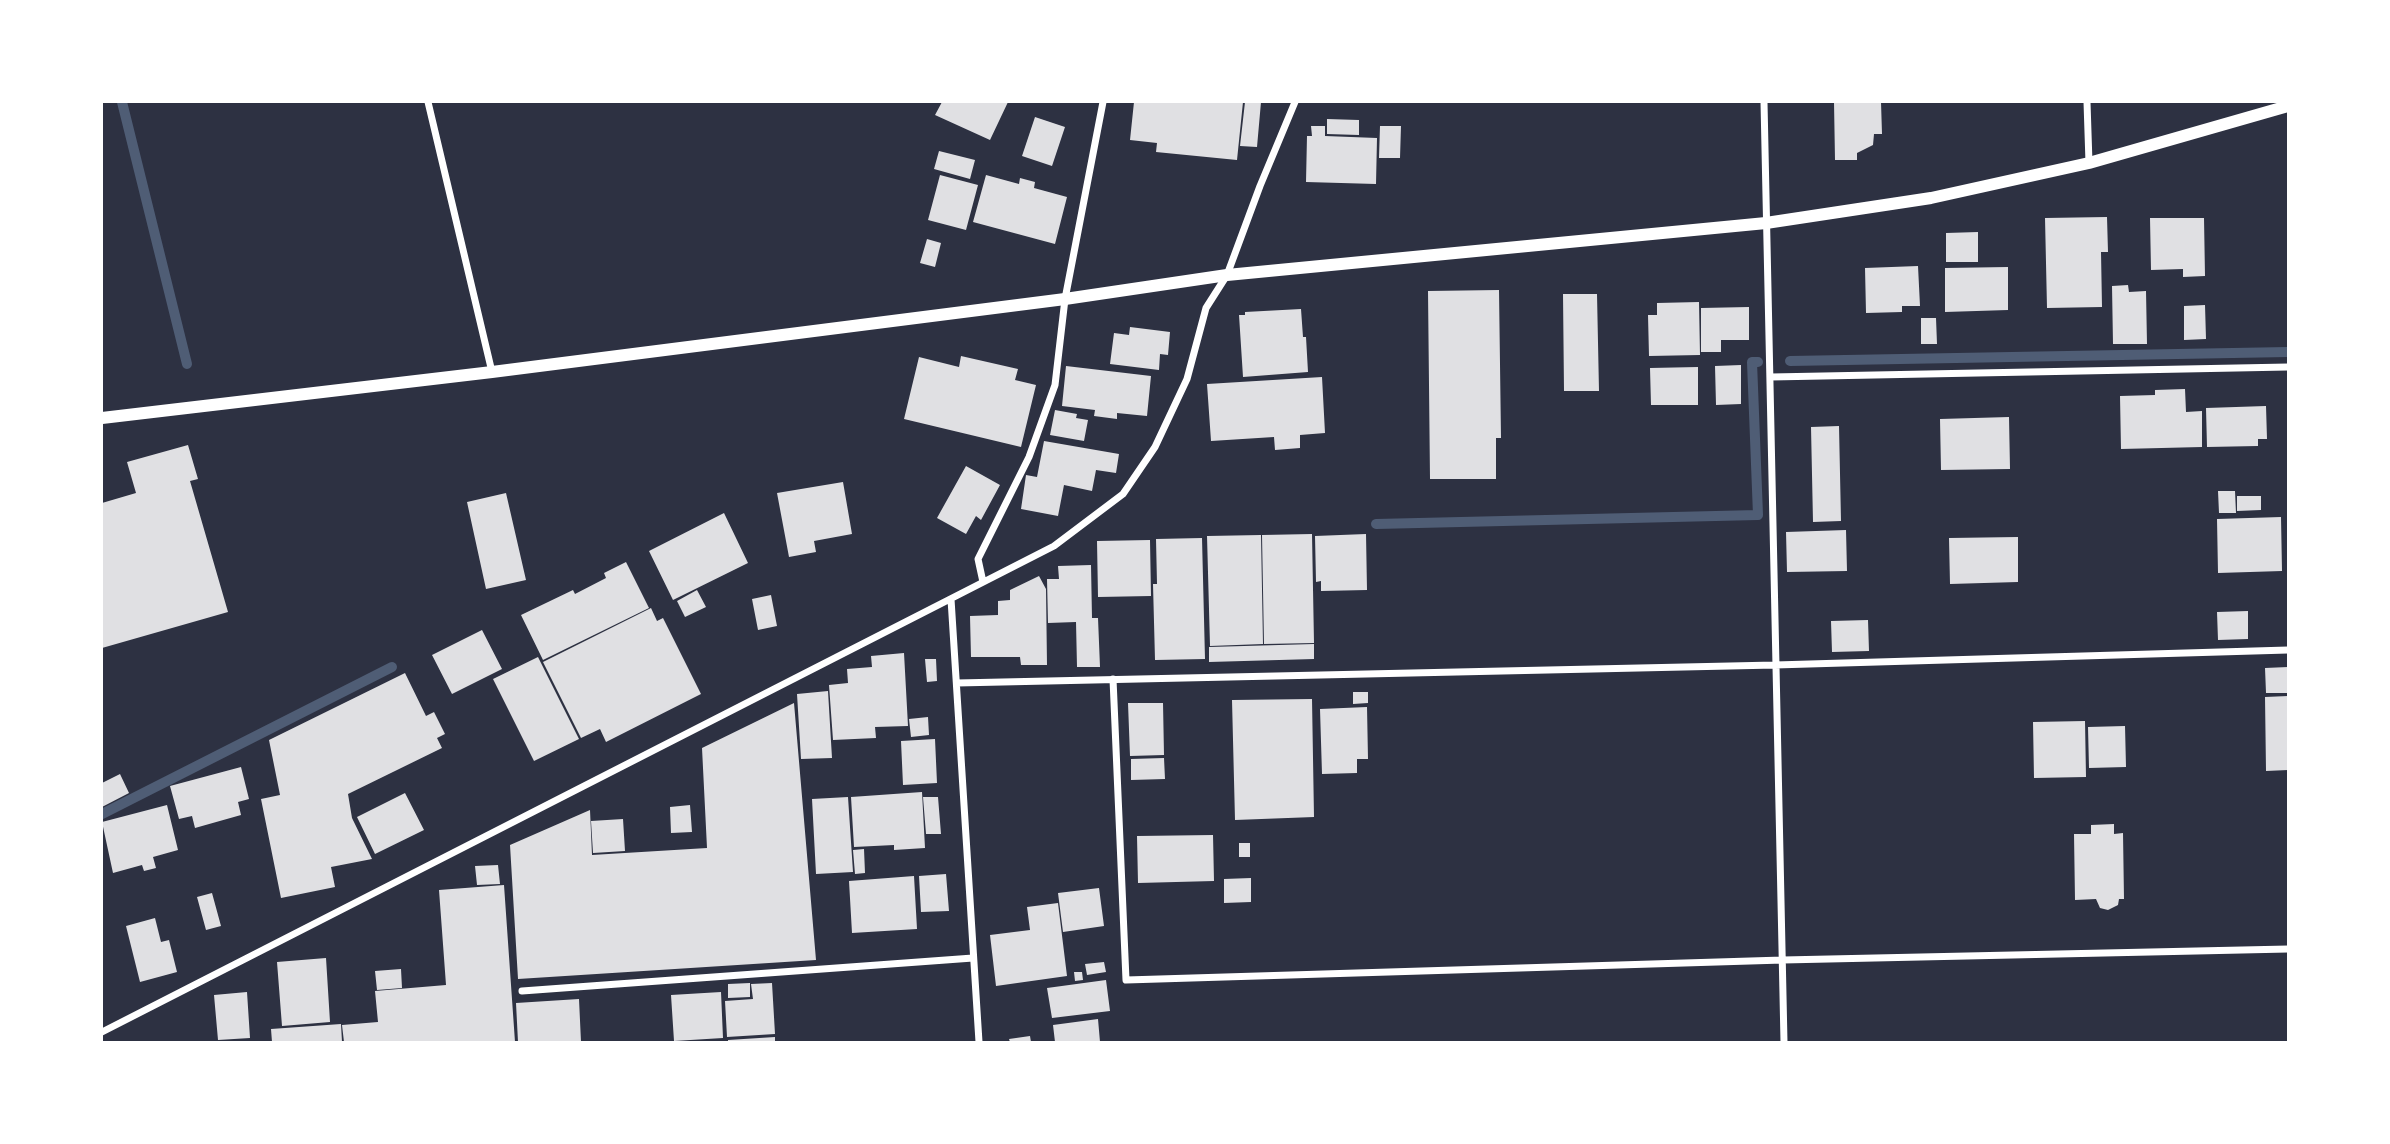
<!DOCTYPE html>
<html>
<head>
<meta charset="utf-8">
<style>
	body { margin:0 }
	#map { position:relative; width:2390px; height:1144px; overflow:hidden; background:#2d3142; font-family:"PT Sans",sans-serif }
	canvas { display:block }
	.frame { position:absolute; inset:0; border:103px solid #fff; pointer-events:none }
</style>
</head>
<body>
<div id="map">
<canvas width="2390" height="1144"></canvas>
<div class="frame"></div>
</div>
<script>
const c = document.querySelector('canvas').getContext('2d');
c.lineJoin = 'round';
function poly(rows) {
  const path = new Path2D();
  for (const r of rows) {
    path.moveTo(r[0], r[1]);
    for (let i = 2; i < r.length; i += 2) path.lineTo(r[i], r[i + 1]);
  }
  return path;
}
function stroke(path, color, width, dash) {
  c.strokeStyle = color;
  c.lineWidth = width;
  c.lineCap = dash ? 'butt' : 'round';
  c.setLineDash(dash || []);
  c.stroke(path);
}
function fill(path, color) {
  c.fillStyle = color;
  c.fill(path, 'evenodd');
}
const stream = poly([
	[122,102,187,364],
	[1790,361,2288,352],
	[1376,524,1758,515,1752,362,1758,362],
	[102,814,392,667]
]);
const building = poly([
	[942,102,1008,102,990,140,935,115],
	[1134,102,1243,102,1237,160,1156,152,1157,143,1130,140],
	[1245,102,1261,102,1257,147,1240,146],
	[1834,102,1881,102,1882,134,1874,134,1873,145,1857,153,1857,160,1835,160],
	[1035,117,1065,127,1052,166,1022,156],
	[1327,119,1359,120,1359,135,1327,134],
	[1311,126,1325,126,1325,136,1377,138,1376,184,1306,182,1307,136,1312,136],
	[1380,126,1401,126,1400,158,1379,158],
	[939,151,975,160,970,179,934,169],
	[940,175,978,185,966,230,928,220],
	[986,175,1019,184,1020,178,1035,182,1034,188,1067,197,1055,244,973,222],
	[2107,217,2108,252,2101,252,2102,307,2047,308,2045,218],
	[2150,218,2204,218,2205,276,2183,277,2183,269,2151,270],
	[1978,232,1978,262,1946,262,1946,233],
	[927,239,941,243,935,267,920,263],
	[1918,266,1920,306,1902,306,1902,312,1866,313,1865,268],
	[2008,267,2008,310,1945,312,1945,268],
	[2128,285,2129,292,2146,291,2147,344,2113,344,2112,286],
	[1499,290,1501,438,1496,438,1496,479,1430,479,1428,291],
	[1563,294,1597,294,1599,391,1564,391],
	[1699,302,1700,355,1649,356,1648,315,1657,315,1657,303],
	[2205,305,2206,339,2184,340,2184,306],
	[1749,307,1749,340,1721,340,1721,352,1701,352,1701,308],
	[1301,309,1303,337,1306,337,1308,372,1243,377,1239,315,1245,315,1245,312],
	[1921,318,1936,318,1937,344,1921,344],
	[1130,327,1170,332,1168,355,1160,354,1159,370,1110,364,1114,333,1129,335],
	[961,356,1018,369,1015,380,1036,385,1021,447,904,419,919,357,959,367],
	[1741,365,1741,404,1716,405,1715,366],
	[1066,366,1151,376,1147,416,1117,413,1117,419,1094,416,1095,410,1062,406],
	[1698,367,1698,405,1651,405,1650,368],
	[1322,377,1325,433,1300,435,1300,448,1275,450,1274,437,1211,441,1207,384],
	[2185,389,2186,412,2202,411,2202,447,2121,449,2120,396,2155,395,2155,390],
	[2266,406,2267,439,2258,439,2258,446,2207,447,2206,408],
	[1055,410,1077,414,1076,418,1088,420,1084,441,1050,435],
	[2009,417,2010,469,1941,470,1940,419],
	[1839,426,1841,521,1813,522,1811,427],
	[1044,441,1119,454,1116,473,1096,470,1092,491,1064,485,1058,516,1021,509,1026,475,1037,477],
	[188,445,198,479,190,481,228,612,102,648,102,503,136,493,127,462],
	[966,466,1000,485,981,520,976,516,966,534,937,518],
	[843,482,852,534,814,541,816,552,789,557,777,493],
	[2218,491,2235,491,2236,513,2219,513],
	[506,493,526,580,486,589,467,502],
	[2237,496,2261,496,2261,510,2237,511],
	[724,513,748,563,673,600,649,551],
	[2281,517,2282,571,2218,573,2217,519],
	[1846,530,1847,571,1787,572,1786,532],
	[1312,534,1314,643,1264,644,1262,535],
	[1366,534,1367,590,1321,591,1321,581,1316,582,1315,536],
	[1261,535,1263,644,1210,646,1207,536],
	[2018,537,2018,582,1950,584,1949,538],
	[1202,538,1205,659,1155,660,1153,584,1157,584,1156,539],
	[1150,540,1151,596,1098,597,1097,541],
	[626,562,649,608,543,660,521,615,573,590,575,594,606,578,604,573],
	[1091,565,1092,618,1098,618,1100,667,1077,667,1076,622,1048,623,1047,579,1059,579,1058,566],
	[1039,576,1046,589,1047,665,1021,665,1020,657,971,657,970,616,998,615,998,601,1010,600,1010,590],
	[697,590,706,607,685,617,677,601],
	[771,595,777,626,758,630,752,599],
	[651,608,657,621,663,618,701,694,606,742,600,729,581,738,543,662],
	[2248,611,2248,639,2218,640,2217,612],
	[1868,620,1869,651,1832,652,1831,621],
	[482,630,502,669,452,694,432,655],
	[1314,644,1314,659,1209,662,1209,647],
	[904,653,908,726,875,727,876,738,833,740,829,685,848,683,847,669,872,667,871,656],
	[538,657,579,739,534,761,493,679],
	[925,659,936,659,937,681,927,682],
	[2288,667,2288,693,2266,693,2265,668],
	[405,673,426,716,434,712,445,734,437,738,442,748,348,794,352,818,372,859,331,867,335,887,281,898,261,799,280,795,269,740],
	[828,691,832,758,801,759,797,694],
	[1353,692,1368,692,1368,703,1353,704],
	[2288,696,2288,770,2266,771,2265,697],
	[1312,699,1314,817,1235,820,1232,700],
	[794,703,816,960,518,979,510,845,590,810,592,855,707,848,702,748],
	[1128,703,1163,703,1164,755,1130,756],
	[1367,707,1368,759,1357,759,1357,773,1322,774,1320,709],
	[928,717,929,735,911,737,909,719],
	[2085,721,2086,777,2034,778,2033,722],
	[2125,726,2126,767,2089,768,2088,727],
	[935,739,937,783,903,785,901,741],
	[1164,758,1165,779,1131,780,1131,759],
	[241,767,249,799,238,802,241,815,195,828,192,816,179,819,170,786],
	[120,774,129,793,102,807,102,783],
	[922,792,925,848,894,850,894,845,854,847,851,797],
	[405,793,424,830,375,854,357,817],
	[848,797,853,872,816,874,812,799],
	[923,797,938,797,941,834,926,834],
	[167,805,178,850,153,857,156,868,144,871,142,865,113,873,102,822],
	[690,805,692,832,671,833,670,807],
	[623,819,625,851,593,853,591,821],
	[2114,824,2114,834,2123,833,2124,899,2119,899,2118,905,2108,910,2100,908,2096,899,2075,900,2074,834,2091,834,2091,825],
	[1213,835,1214,881,1138,883,1137,836],
	[1239,843,1250,843,1250,857,1239,857],
	[864,849,865,873,855,874,853,850],
	[498,865,500,884,477,885,475,866],
	[946,874,949,911,921,912,919,876],
	[914,876,917,929,852,933,849,881],
	[1251,878,1251,902,1224,903,1224,879],
	[504,885,515,1042,344,1042,342,1025,378,1022,375,991,446,985,439,890],
	[1099,888,1104,926,1063,932,1058,893],
	[212,893,221,926,206,930,197,897],
	[1058,903,1067,976,996,986,990,935,1030,930,1027,907],
	[155,918,161,942,169,940,177,972,140,982,126,926],
	[326,958,330,1022,282,1026,277,962],
	[1104,962,1106,972,1087,975,1085,964],
	[401,969,402,988,377,990,375,971],
	[1074,972,1082,972,1083,980,1075,981],
	[1106,980,1110,1011,1052,1018,1047,988],
	[750,983,750,997,728,998,728,984],
	[772,983,775,1034,727,1037,725,1001,753,999,751,984],
	[247,992,250,1038,218,1040,214,995],
	[721,992,723,1038,674,1041,671,995],
	[579,999,581,1042,518,1042,516,1003],
	[1098,1019,1100,1042,1055,1042,1053,1025],
	[341,1024,342,1042,272,1042,271,1029],
	[1030,1036,1031,1042,1010,1042,1009,1039],
	[775,1037,775,1042,728,1042,728,1040]
]);
const minor = poly([
	[428,102,492,372],
	[1764,102,1784,1042],
	[2087,102,2089,163],
	[1771,377,2288,367],
	[983,582,978,559,1029,457,1055,385,1065,299,1103,102],
	[951,599,979,1042],
	[1113,679,1126,980,1783,960,2288,949],
	[957,683,1775,665,2288,650],
	[522,991,973,958],
	[102,1032,1054,546,1123,494,1155,447,1187,379,1206,308,1227,275,1260,186,1295,102]
]);
const tertiary = poly([
	[102,418,492,372,1065,299,1227,275,1766,223,1931,198,2089,163,2288,106]
]);
stroke(stream, '#4f5d75', 10);
fill(building, '#e0e0e3');
stroke(minor, '#fff', 7);
stroke(tertiary, '#fff', 12);
</script>
</body>
</html>
